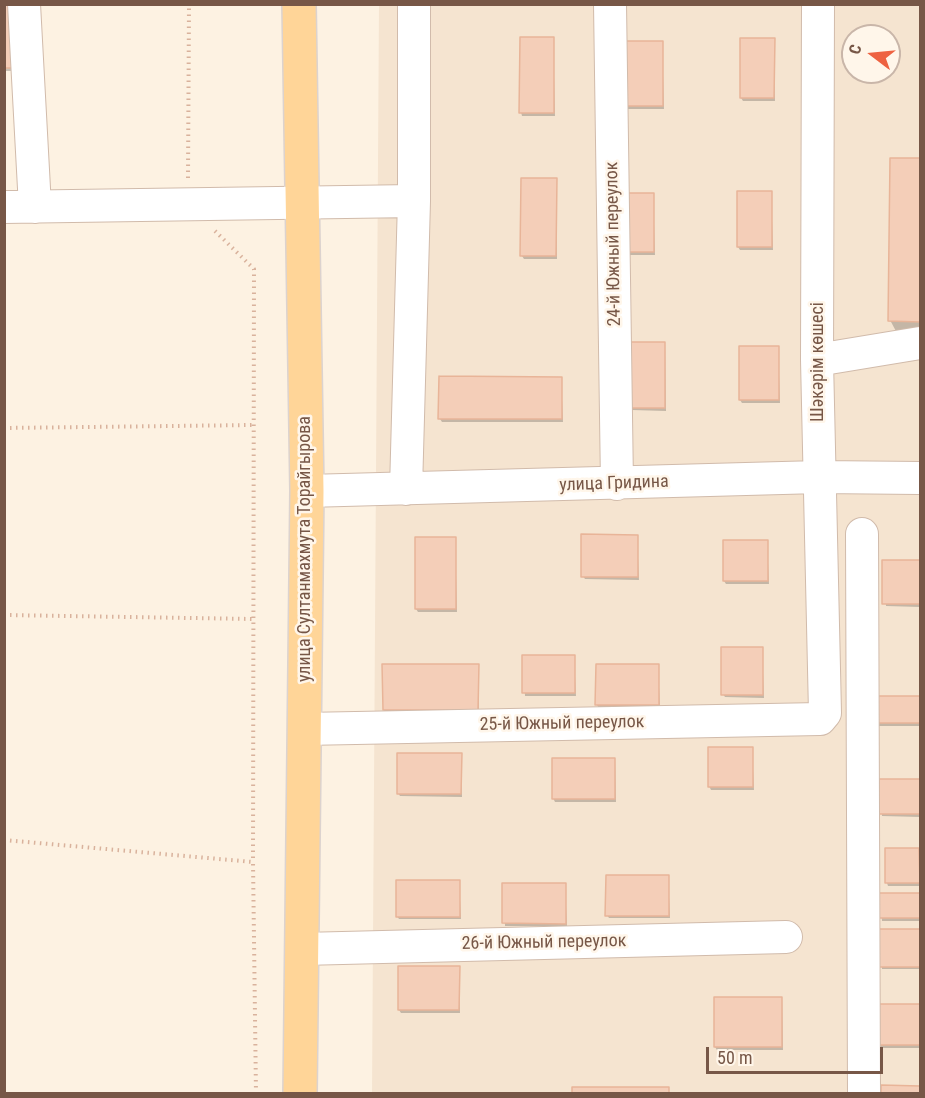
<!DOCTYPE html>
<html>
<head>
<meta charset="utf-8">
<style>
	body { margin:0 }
	#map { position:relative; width:925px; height:1098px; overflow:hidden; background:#fdf2e2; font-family:"Roboto Condensed",sans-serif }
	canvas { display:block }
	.frame { position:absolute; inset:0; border:6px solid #775747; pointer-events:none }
	.north { position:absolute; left:841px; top:24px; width:60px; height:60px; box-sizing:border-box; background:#fff6ea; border:2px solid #c9b6a9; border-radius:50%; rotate:286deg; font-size:16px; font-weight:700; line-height:24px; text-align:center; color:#775747 }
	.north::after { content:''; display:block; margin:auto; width:21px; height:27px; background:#ee6241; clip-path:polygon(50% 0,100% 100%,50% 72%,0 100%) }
	.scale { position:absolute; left:706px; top:1047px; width:177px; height:27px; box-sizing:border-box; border:3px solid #775747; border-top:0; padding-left:8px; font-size:18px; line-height:21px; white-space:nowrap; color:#775747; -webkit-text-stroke:4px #fff6ea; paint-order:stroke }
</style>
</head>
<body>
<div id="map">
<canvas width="925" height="1098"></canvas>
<div class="frame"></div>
<div class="north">С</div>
<div class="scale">50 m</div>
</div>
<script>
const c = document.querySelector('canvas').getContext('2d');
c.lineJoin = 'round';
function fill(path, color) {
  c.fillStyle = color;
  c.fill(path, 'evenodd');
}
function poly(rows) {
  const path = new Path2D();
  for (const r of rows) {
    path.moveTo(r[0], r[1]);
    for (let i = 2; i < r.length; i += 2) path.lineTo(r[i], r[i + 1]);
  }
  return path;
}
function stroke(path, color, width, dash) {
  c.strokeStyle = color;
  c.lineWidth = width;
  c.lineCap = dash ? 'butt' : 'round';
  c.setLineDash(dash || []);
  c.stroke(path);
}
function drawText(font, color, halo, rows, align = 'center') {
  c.font = font + ' "Roboto Condensed",sans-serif';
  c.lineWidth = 5;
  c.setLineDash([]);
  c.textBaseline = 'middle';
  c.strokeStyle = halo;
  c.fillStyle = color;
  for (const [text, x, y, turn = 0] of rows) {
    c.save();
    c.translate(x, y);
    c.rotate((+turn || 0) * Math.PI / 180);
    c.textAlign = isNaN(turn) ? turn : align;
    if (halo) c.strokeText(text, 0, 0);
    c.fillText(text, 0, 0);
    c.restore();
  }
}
const residential = poly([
	[379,5,920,5,920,1093,372,1093],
	[853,36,889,36,889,72,853,72]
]);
const shadow = poly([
	[4,4,22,71,4,71],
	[553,38,555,116,522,116,521,112],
	[774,40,775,101,743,101,741,98],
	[662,43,664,109,626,109,624,106],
	[892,159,920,159,920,336,898,335,890,320],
	[556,180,557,259,524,259,522,256],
	[771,192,773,250,740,250,738,247],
	[653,194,655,255,625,255],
	[665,344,666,411,632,410,630,407],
	[778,348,780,403,742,403,740,400],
	[561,378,563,422,442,422,440,419],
	[637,536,639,580,585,579,583,576],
	[455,538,457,612,418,612,416,609],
	[767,542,769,584,726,584,724,581],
	[884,561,920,561,920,607,886,606],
	[762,649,764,698,725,697,723,694],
	[523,656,574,657,576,696,525,696],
	[478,665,479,713,386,713,384,710],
	[658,666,660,708,599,708,597,705],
	[919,697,920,726,877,726,875,723],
	[752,749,754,790,711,790,709,786],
	[461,755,462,797,400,796,398,793],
	[615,760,616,802,555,802,553,798],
	[880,781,920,781,920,817,882,816],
	[919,849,920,886,888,886,887,883],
	[668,876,670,918,609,918,607,915],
	[459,881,461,919,399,919,397,916],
	[504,884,565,885,567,926,505,926],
	[880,894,920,894,920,921,882,921],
	[880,931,920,931,920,969,882,969],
	[459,967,460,1013,401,1013,399,1010],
	[782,999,783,1050,717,1050,715,1047],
	[878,1005,920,1006,920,1048,879,1048]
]);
const building = poly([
	[4,4,21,4,21,68,4,68,4,4],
	[520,37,554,37,554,113,519,113,520,37],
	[740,38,775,38,774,98,740,98,740,38],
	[623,41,663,41,663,106,622,106,623,41],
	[890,158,920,158,920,322,888,321,890,158],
	[521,178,557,178,556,256,520,256,521,178],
	[737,191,772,191,772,247,737,247,737,191],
	[622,193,654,193,654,252,621,252,622,193],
	[629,342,665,342,665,408,629,408,629,342],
	[739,346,779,346,779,400,739,400,739,346],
	[439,376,562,377,562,419,438,419,439,376],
	[581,534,638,535,638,577,581,577,581,534],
	[415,537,456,537,456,609,415,609,415,537],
	[723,540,768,540,768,581,723,581,723,540],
	[882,560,920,560,920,604,882,604,882,560],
	[721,647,763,647,763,695,721,695,721,647],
	[522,655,575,655,575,693,522,693,522,655],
	[382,664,479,664,478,710,383,710,382,664],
	[596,664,659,664,659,705,595,705,596,664],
	[874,696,920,696,920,723,873,723,874,696],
	[708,747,753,747,753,787,708,787,708,747],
	[397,753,462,753,461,794,397,794,397,753],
	[552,758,615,758,615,799,552,799,552,758],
	[879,779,920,779,920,814,879,814,879,779],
	[885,848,919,848,920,883,885,883,885,848],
	[606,875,669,875,669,916,605,916,606,875],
	[396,880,460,880,460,917,396,917,396,880],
	[502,883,566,883,566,924,502,923,502,883],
	[879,893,920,893,920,918,878,918,879,893],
	[878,929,920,929,920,967,878,967,878,929],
	[398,966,460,966,459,1010,398,1010,398,966],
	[714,997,782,997,782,1047,714,1047,714,997],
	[876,1004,920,1004,920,1045,876,1045,876,1004],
	[881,1085,920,1086,920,1094,881,1094,881,1085],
	[572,1087,669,1087,669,1094,572,1094,572,1087]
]);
const path = poly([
	[188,178,189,4],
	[215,231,254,269,253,862],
	[4,428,254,425],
	[4,615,253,619],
	[4,840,253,862,256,1094]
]);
const minor = poly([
	[24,4,35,207],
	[610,4,617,484],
	[4,207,414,201],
	[817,360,920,343],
	[406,489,414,201,414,4],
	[307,491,819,477,920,478],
	[862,534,864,1094],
	[304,729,820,719,825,713,817,360,818,4],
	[302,949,786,937]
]);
const major = poly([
	[299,4,307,491,300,1094]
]);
const streetNames = [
	["24-й Южный переулок",614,244,-91],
	["Шәкәрім көшесі",818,362,-90],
	["улица Гридина",614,484,-2],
	["улица Султанмахмута Торайгырова",305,549,-90],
	["25-й Южный переулок",562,724,-1],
	["26-й Южный переулок",544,943,-1]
];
fill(residential, '#f5e4d0');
fill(shadow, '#0003');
fill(building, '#f4ceb8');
stroke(building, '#e8b498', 1.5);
stroke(minor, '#d1bbab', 34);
stroke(major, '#dcd3cf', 36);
stroke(path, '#d9b29c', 4, [1.5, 4.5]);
stroke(minor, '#fff', 32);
stroke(major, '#ffd598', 33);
drawText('18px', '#775747', '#fff6ea', streetNames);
</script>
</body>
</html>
